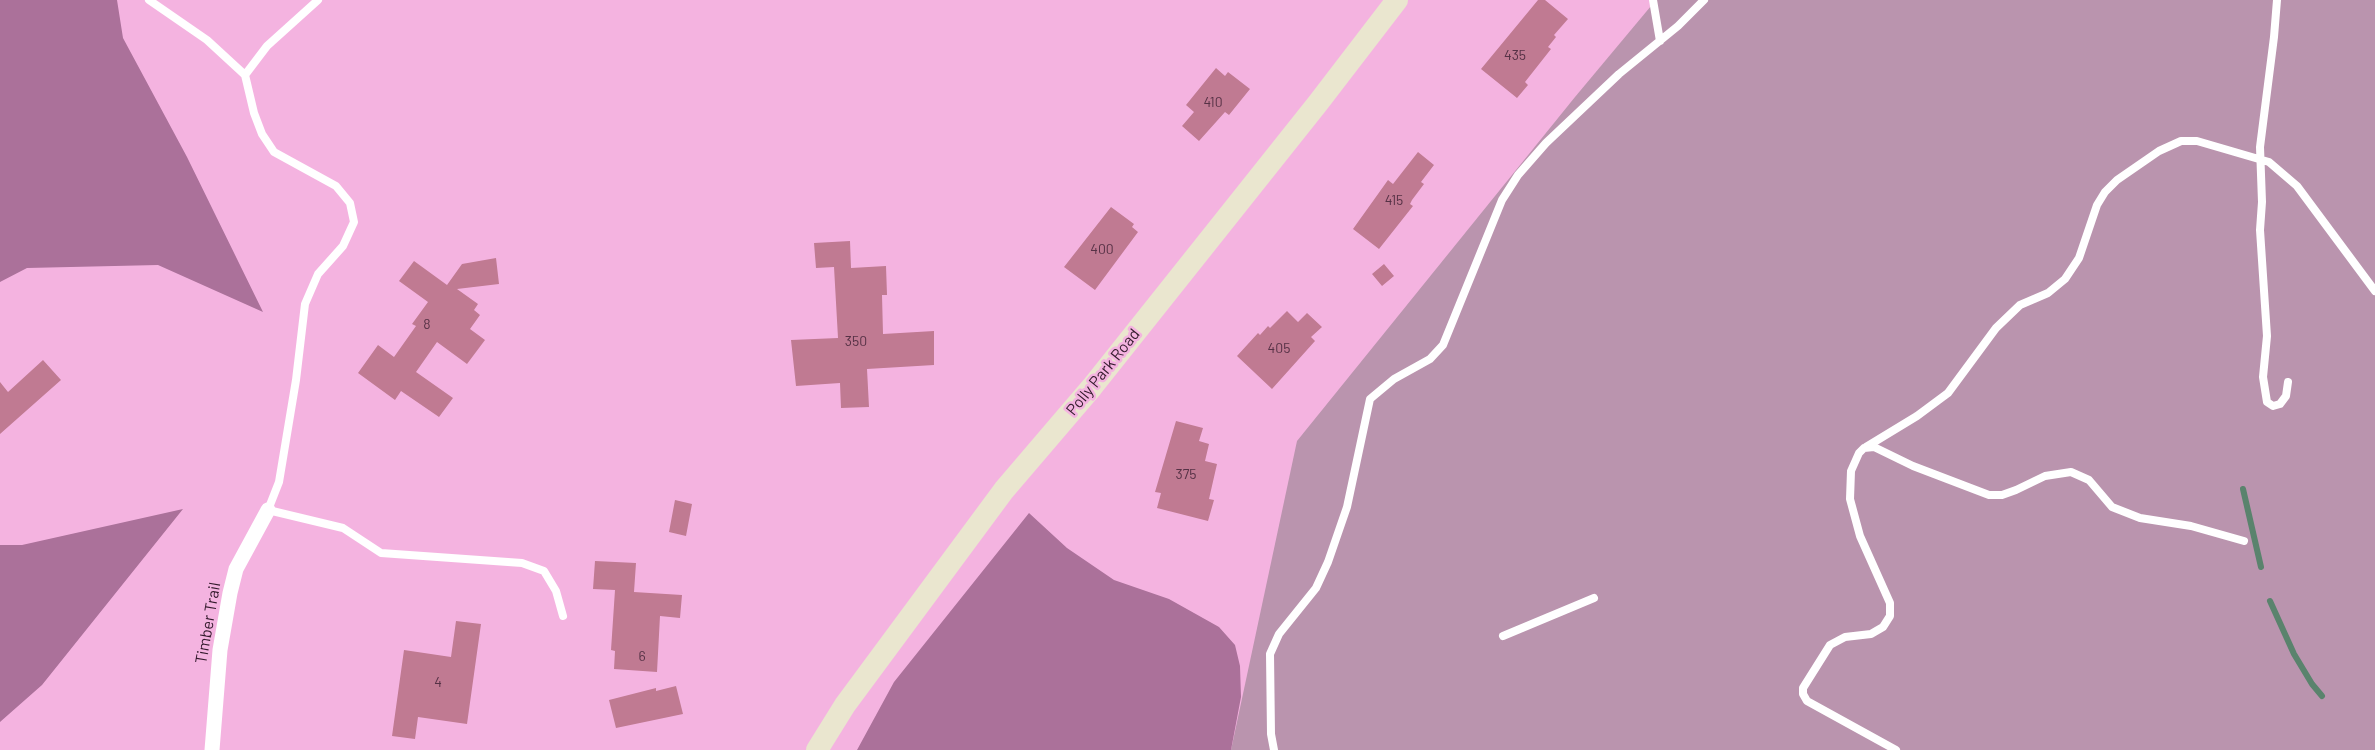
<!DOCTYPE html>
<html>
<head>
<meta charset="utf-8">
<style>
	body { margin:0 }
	canvas { display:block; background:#f4b3e0 }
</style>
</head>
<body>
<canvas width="2375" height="750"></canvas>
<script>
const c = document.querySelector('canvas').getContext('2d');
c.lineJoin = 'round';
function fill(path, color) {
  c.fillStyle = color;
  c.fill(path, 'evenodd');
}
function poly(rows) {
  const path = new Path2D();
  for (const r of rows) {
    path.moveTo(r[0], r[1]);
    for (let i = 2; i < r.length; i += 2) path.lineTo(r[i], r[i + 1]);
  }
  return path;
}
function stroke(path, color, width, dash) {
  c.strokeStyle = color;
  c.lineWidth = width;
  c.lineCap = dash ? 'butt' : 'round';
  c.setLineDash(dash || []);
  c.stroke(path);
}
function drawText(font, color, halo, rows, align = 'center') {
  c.font = font + ' Barlow,sans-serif';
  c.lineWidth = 5;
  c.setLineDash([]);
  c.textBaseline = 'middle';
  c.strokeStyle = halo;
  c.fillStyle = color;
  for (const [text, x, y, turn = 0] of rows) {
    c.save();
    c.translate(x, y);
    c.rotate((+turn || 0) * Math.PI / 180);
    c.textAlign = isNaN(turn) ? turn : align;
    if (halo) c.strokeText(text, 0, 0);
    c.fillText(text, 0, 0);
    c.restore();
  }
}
const green = poly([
	[1656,0,2375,0,2375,750,1231,750,1297,441,1575,97]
]);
const forest = poly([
	[0,0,117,0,123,38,187,157,263,312,158,265,27,268,0,282],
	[183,509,42,685,0,722,0,545,22,545],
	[1029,513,1067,548,1114,580,1169,599,1219,627,1235,645,1240,666,1241,697,1231,750,857,750,894,682]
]);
const stream = poly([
	[2243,489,2261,567],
	[2270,601,2294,654,2312,684,2322,696]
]);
const building = poly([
	[1538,0,1545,0,1568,19,1554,35,1556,37,1548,47,1551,49,1525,82,1528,85,1517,98,1481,69],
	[1216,68,1225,76,1228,72,1250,89,1229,115,1225,112,1199,141,1182,126,1194,112,1186,105],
	[1418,152,1434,165,1421,182,1424,184,1412,200,1410,204,1413,206,1379,249,1353,229,1388,180,1393,184],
	[1111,207,1134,224,1132,227,1138,232,1095,290,1064,267],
	[850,241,851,268,886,266,887,295,882,295,883,334,934,331,934,365,867,369,869,407,841,408,840,383,796,386,791,340,838,338,834,267,816,268,814,243],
	[496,258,499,284,457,289,478,304,474,310,480,315,470,329,485,340,467,364,437,342,416,372,453,398,439,417,401,391,395,400,358,373,378,345,394,357,416,326,412,324,428,302,399,281,414,261,447,285,462,264],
	[1384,264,1394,276,1382,286,1372,274],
	[1287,311,1298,322,1307,313,1322,327,1311,337,1315,341,1272,389,1237,356,1258,333,1260,335,1268,326,1270,328],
	[43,360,61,380,0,434,0,382,8,392],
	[1176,421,1203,428,1199,441,1209,444,1205,461,1217,464,1209,499,1214,500,1208,521,1157,508,1161,493,1155,492],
	[675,500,692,504,686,536,669,532],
	[595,561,636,563,634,592,682,595,680,618,660,616,657,672,614,669,615,651,611,650,615,590,593,589],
	[456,621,481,624,467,724,418,717,415,739,392,736,404,650,451,657],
	[676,686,683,714,616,728,609,700,656,688,656,691]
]);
const lane = poly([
	[149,0,207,40,245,75,267,46,318,0],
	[1653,0,1660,41],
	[2277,0,2274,37,2260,147,2262,202,2260,230,2267,336,2263,377,2267,402,2273,406,2280,404,2286,396,2288,382],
	[245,75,254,113,262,134,274,152,336,186,350,203,354,222,343,246,318,274,305,304,296,380,279,482,268,510,343,528,381,553,522,563,544,571,556,591,563,616],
	[1866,447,1917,416,1948,393,1996,328,2020,305,2048,293,2065,279,2079,258,2097,205,2105,192,2117,180,2159,151,2181,141,2197,141,2269,162,2297,186,2375,291],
	[1503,636,1594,598],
	[1274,750,1271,734,1270,654,1279,634,1316,588,1328,562,1347,507,1370,399,1394,379,1430,359,1443,345,1502,200,1518,175,1546,143,1619,74,1678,26,1704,0],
	[1896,750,1807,701,1803,694,1803,688,1830,645,1845,637,1871,634,1883,627,1890,616,1890,603,1860,536,1850,499,1851,471,1859,453,1864,448,1874,447,1913,466,1989,495,2002,495,2016,490,2045,476,2071,472,2089,480,2112,507,2140,518,2191,526,2244,541]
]);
const street = poly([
	[212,750,220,650,230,593,236,569,268,510]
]);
const secondary = poly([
	[817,750,845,705,1004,490,1092,387,1318,103,1397,0]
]);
const numberNames = [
	["435",1515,55],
	["410",1213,102],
	["415",1394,200],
	["400",1102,249],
	["8",427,324],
	["350",856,341],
	["405",1279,348],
	["375",1186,474],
	["6",642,656],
	["4",438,682]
];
const streetNames = [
	["Polly Park Road",1103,372,-51],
	["Timber Trail",208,623,-80]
];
fill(green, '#ba94ae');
fill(forest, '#ab719a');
stroke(stream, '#5a836d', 6);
fill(building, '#c07a92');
stroke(lane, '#fff', 8);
stroke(street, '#fff', 15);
stroke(secondary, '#eae6cf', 22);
drawText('14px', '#563246', null, numberNames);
drawText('16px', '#331a2c', '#f4b3e0', streetNames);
</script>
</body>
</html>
